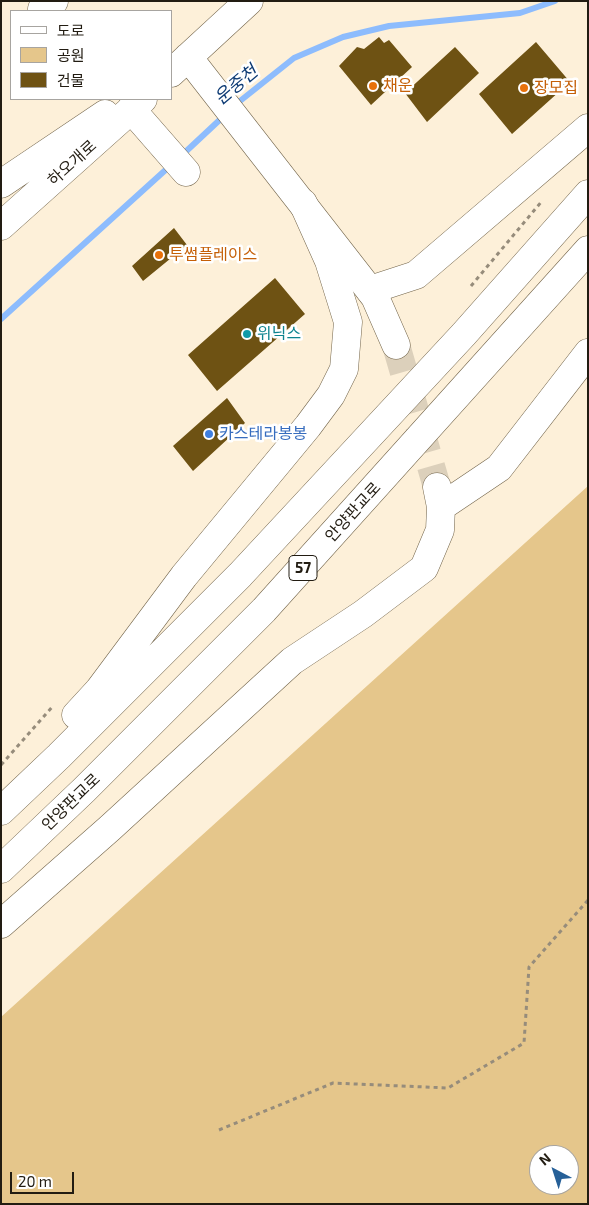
<!DOCTYPE html>
<html>
<head>
<meta charset="utf-8">
<style>
	body { margin:0 }
	#map { position:relative; width:589px; height:1205px; overflow:hidden; background:#fdf0d9; font-family:"Exo 2","Noto Sans KR",sans-serif }
	canvas { display:block }
	.frame { position:absolute; inset:0; border:2px solid #221c12; pointer-events:none }
	.legend { position:absolute; left:10px; top:10px; width:162px; height:90px; box-sizing:border-box; background:#fff; border:1px solid #a7a4a0; margin:0; padding:6px 9px; list-style:none; font-size:15px; color:#221c12 }
	.legend li { display:flex; align-items:center; gap:10px; height:25px }
	.legend b { width:25px; border:1px solid #a7a4a0 }
	.north { position:absolute; left:529px; top:1145px; width:50px; height:50px; box-sizing:border-box; background:#fff; border:1px solid #a7a4a0; border-radius:50%; rotate:320deg; font-size:14px; font-weight:700; line-height:20px; text-align:center; color:#221c12 }
	.north::after { content:''; display:block; margin:auto; width:18px; height:22px; background:#266098; clip-path:polygon(50% 0,100% 100%,50% 72%,0 100%) }
	.scale { position:absolute; left:10px; top:1172px; width:64px; height:22px; box-sizing:border-box; border:2px solid #221c12; border-top:0; padding-left:6px; font-size:15px; line-height:18px; white-space:nowrap; color:#221c12; -webkit-text-stroke:4px #fff; paint-order:stroke }
</style>
</head>
<body>
<div id="map">
<canvas width="589" height="1205"></canvas>
<div class="frame"></div>
<ul class="legend">
<li><b style="height:6px;background:#fff"></b>도로</li>
<li><b style="height:14px;background:#e5c68b"></b>공원</li>
<li><b style="height:14px;background:#6e5213"></b>건물</li>
</ul>
<div class="north">N</div>
<div class="scale">20 m</div>
</div>
<script>
const c = document.querySelector('canvas').getContext('2d');
c.lineJoin = 'round';
function fill(path, color) {
  c.fillStyle = color;
  c.fill(path, 'evenodd');
}
function poly(rows) {
  const path = new Path2D();
  for (const r of rows) {
    path.moveTo(r[0], r[1]);
    for (let i = 2; i < r.length; i += 2) path.lineTo(r[i], r[i + 1]);
  }
  return path;
}
function stroke(path, color, width, dash) {
  c.strokeStyle = color;
  c.lineWidth = width;
  c.lineCap = dash ? 'butt' : 'round';
  c.setLineDash(dash || []);
  c.stroke(path);
}
function drawText(font, color, halo, rows, align = 'center') {
  c.font = font + ' "Exo 2","Noto Sans KR",sans-serif';
  c.lineWidth = 5;
  c.setLineDash([]);
  c.textBaseline = 'middle';
  c.strokeStyle = halo;
  c.fillStyle = color;
  for (const [text, x, y, turn = 0] of rows) {
    c.save();
    c.translate(x, y);
    c.rotate((+turn || 0) * Math.PI / 180);
    c.textAlign = isNaN(turn) ? turn : align;
    if (halo) c.strokeText(text, 0, 0);
    c.fillText(text, 0, 0);
    c.restore();
  }
}
const green = poly([
	[588,486,588,1204,1,1204,1,1017],
	[539,1155,569,1155,569,1185,539,1185]
]);
const stream = poly([
	[235,105,294,58,343,37,389,26,520,13,555,1],
	[180,157,226,114],
	[1,319,171,165]
]);
const building = poly([
	[379,37,384,43,389,40,412,67,371,105,339,66,357,47,364,49],
	[536,42,570,82,512,134,479,94],
	[455,47,479,73,427,122,405,93],
	[174,228,187,245,143,281,132,266],
	[275,278,305,314,217,391,188,355],
	[227,398,245,423,193,471,173,446]
]);
const minorTunnel = poly([
	[396,345,437,487]
]);
const path = poly([
	[471,286,542,201],
	[1,765,53,706],
	[219,1130,333,1083,448,1088,524,1043,529,967,588,900]
]);
const minor = poly([
	[42,9,54,1],
	[188,57,375,297,396,345],
	[171,73,249,1],
	[131,109,186,172],
	[1,184,105,114],
	[1,226,143,99],
	[441,507,499,468,588,353],
	[1,924,110,828,292,661,363,614,424,568,440,530,441,507,437,487]
]);
const major = poly([
	[370,290,416,275,588,128],
	[76,715,99,690,184,576,308,426,331,395,344,369,348,322,329,261,303,203],
	[1,811,59,756,240,575,464,334,588,194],
	[1,869,84,790,264,610,588,250]
]);
const markers = [
	[373,86,5,"#e8710a"],
	[524,88,5,"#e8710a"],
	[159,255,5,"#e8710a"],
	[247,334,5,"#0f9aa8"],
	[209,434,5,"#3f7fe0"]
];
const shields = [
	[303,568,28]
];
const shieldNames = [
	["57",303,568]
];
const foodNames = [
	["채운",383,86],
	["장모집",534,88],
	["투썸플레이스",169,255]
];
const streetNames = [
	["하오개로",72,163,-42],
	["안양판교로",353,512,-48],
	["안양판교로",71,802,-44]
];
const cultureNames = [
	["위닉스",257,334]
];
const shopNames = [
	["카스테라봉봉",219,434]
];
const waterNames = [
	["운중천",236,85,-40]
];
fill(green, '#e5c68b');
stroke(stream, '#8dbcfd', 6);
fill(building, '#6e5213');
stroke(minorTunnel, '#dcd0bb', 28, [28, 14]);
stroke(minor, '#72644a', 29);
stroke(major, '#72644a', 29);
stroke(path, '#968c7b', 3, [4, 4]);
stroke(minor, '#fff', 28);
stroke(major, '#fff', 28);
for (const [x, y, r, color] of markers) {
  const dot = new Path2D();
  dot.arc(x, y, r, 0, 2 * Math.PI);
  c.fillStyle = color;
  c.fill(dot);
  stroke(dot, '#fff', 2);
}
for (const [x, y, w] of shields) {
  const box = new Path2D();
  box.roundRect(x - w / 2, y - 12.5, w, 25, 4);
  c.fillStyle = '#fff';
  c.fill(box);
  stroke(box, '#221c12', 1);
}
drawText('bold 15px', '#221c12', null, shieldNames);
drawText('16px', '#c56008', '#fff', foodNames, 'left');
drawText('16px', '#221c12', '#fff', streetNames);
drawText('16px', '#0d838f', '#fff', cultureNames, 'left');
drawText('16px', '#366cbe', '#fff', shopNames, 'left');
drawText('italic 18px', '#0f3c75', '#fff', waterNames);
</script>
</body>
</html>
